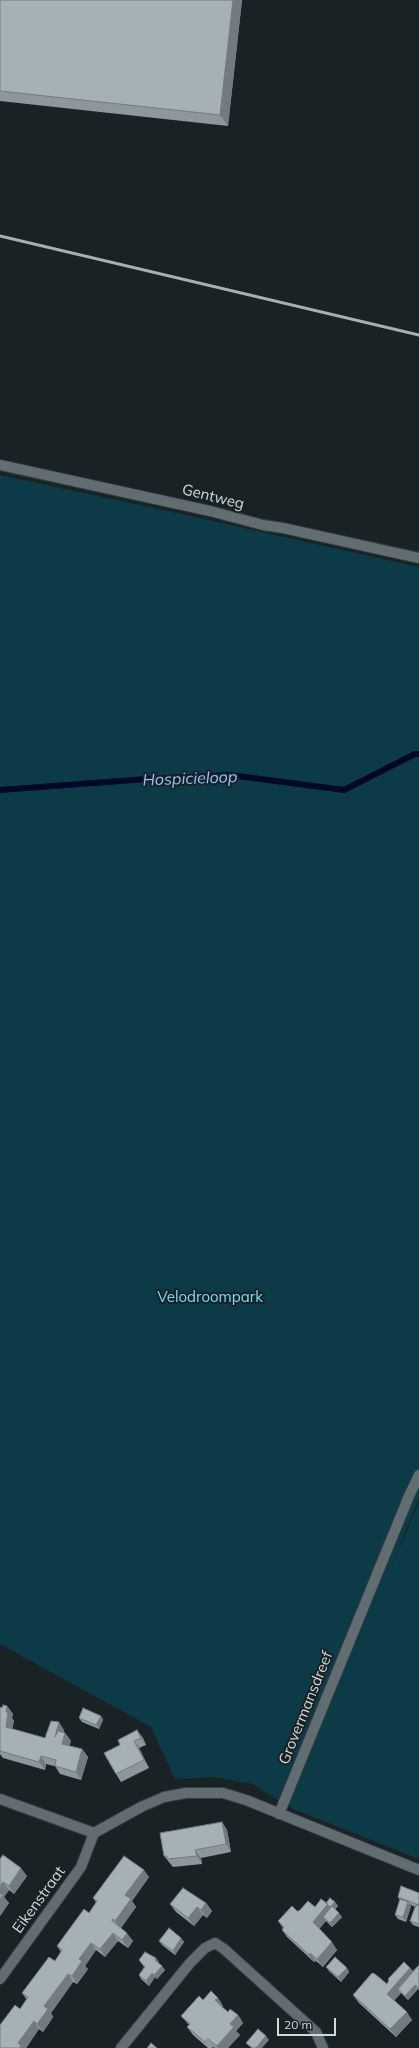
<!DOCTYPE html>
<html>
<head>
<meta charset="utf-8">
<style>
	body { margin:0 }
	#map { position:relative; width:419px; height:2048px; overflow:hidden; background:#192326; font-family:Mulish,sans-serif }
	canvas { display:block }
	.scale { position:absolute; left:277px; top:2018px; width:59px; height:18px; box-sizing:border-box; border:2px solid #d3d9db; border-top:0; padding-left:5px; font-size:12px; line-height:14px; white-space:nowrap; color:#d3d9db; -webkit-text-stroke:3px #192326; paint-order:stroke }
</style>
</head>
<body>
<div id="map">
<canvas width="419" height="2048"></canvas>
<div class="scale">20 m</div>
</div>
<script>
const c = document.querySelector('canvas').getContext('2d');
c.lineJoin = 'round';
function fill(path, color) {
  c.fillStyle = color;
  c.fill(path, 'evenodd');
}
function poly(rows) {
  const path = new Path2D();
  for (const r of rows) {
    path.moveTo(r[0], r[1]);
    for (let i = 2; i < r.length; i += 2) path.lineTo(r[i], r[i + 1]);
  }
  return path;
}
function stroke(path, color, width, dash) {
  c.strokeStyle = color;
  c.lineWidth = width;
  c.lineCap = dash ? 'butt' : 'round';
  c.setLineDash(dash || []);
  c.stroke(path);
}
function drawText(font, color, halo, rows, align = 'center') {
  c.font = font + ' Mulish,sans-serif';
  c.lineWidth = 4;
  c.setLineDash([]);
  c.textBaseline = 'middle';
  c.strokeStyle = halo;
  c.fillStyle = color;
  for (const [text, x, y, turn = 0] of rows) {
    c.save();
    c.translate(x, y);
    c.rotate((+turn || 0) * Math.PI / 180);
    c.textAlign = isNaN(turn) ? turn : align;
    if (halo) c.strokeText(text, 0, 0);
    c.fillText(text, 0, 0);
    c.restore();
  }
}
const green = poly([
	[0,475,168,511,419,567,419,1499,389,1571,419,1503,419,1859,296,1810,279,1801,253,1784,215,1777,175,1779,151,1727,0,1644]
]);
const stream = poly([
	[0,790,147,779,230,775,344,790,415,754,419,754]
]);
const minor = poly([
	[0,465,210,511,263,525,283,528,419,558],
	[0,1799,94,1833,141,1807,164,1797,186,1793,223,1793,246,1800,419,1870],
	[279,1814,409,1496,419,1475],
	[0,1979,81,1867,94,1833],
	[121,2048,190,1963,205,1948,215,1943,224,1949,316,2032,323,2048]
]);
const rail = poly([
	[0,236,419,335]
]);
const wall = poly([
	[0,0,242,0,228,126,0,101],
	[7,1706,13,1714,12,1718,14,1721,12,1729,45,1738,64,1730,64,1733,65,1733,71,1741,69,1746,82,1749,88,1757,81,1780,60,1774,55,1766,54,1766,46,1764,45,1770,3,1758,0,1754,0,1707,2,1708],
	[101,1716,103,1720,99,1729,82,1722,79,1718],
	[137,1730,143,1738,146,1745,139,1748,149,1768,121,1782,116,1774,120,1745],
	[222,1822,227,1830,231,1852,201,1858,202,1864,173,1867,164,1856],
	[0,1859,27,1876,14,1894,9,1890,4,1897,9,1903,0,1916],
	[149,1877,132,1901,136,1907,121,1928,133,1941,128,1948,118,1941,105,1957,96,1950,85,1966,88,1969,77,1984,73,1982,51,2013,53,2017,43,2032,39,2029,26,2048,0,2048,20,2009,27,2000,22,1993,55,1961,61,1952,57,1946,89,1913,96,1902,93,1898],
	[419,1893,419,1927,413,1925,410,1921,415,1907,409,1904,411,1906,406,1922,398,1919,395,1915,400,1900,398,1897],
	[335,1902,338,1906,335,1909,342,1917,332,1927,326,1921,319,1929,337,1950,323,1967,316,1961,314,1962,287,1937,282,1930,283,1928,278,1921,297,1911,315,1907,326,1903],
	[206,1903,212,1911,207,1918,203,1915,194,1926,176,1912,170,1904],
	[181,1938,184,1942,175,1955,162,1945,159,1941],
	[139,1960,159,1962,158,1963,165,1970,157,1979,155,1977,149,1986,141,1979,139,1975,144,1967],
	[419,1965,419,1990,418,1989,408,2000,401,1993,394,2001,412,2020,396,2037,359,2003,353,1995,387,1984,410,1968,413,1971],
	[326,1967,347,1968,349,1972,341,1982,329,1971],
	[218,1998,223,2006,222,2007,228,2012,238,2015,243,2023,236,2031,240,2035,228,2048,215,2048,213,2047,212,2048,208,2048,193,2035,187,2027,189,2025,181,2016,203,2000]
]);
const shadedWall = poly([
	[233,0,242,0,228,126,220,115],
	[7,1706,13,1714,12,1718,14,1721,11,1735,6,1727,6,1712],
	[101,1716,103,1720,99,1729,96,1725],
	[59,1722,64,1730,61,1745,55,1737],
	[137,1730,143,1738,146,1745,141,1738],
	[65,1733,71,1741,68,1751,62,1744],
	[134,1741,139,1748,149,1768,144,1760],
	[82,1749,88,1757,81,1780,76,1772],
	[41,1756,46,1764,45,1770,39,1762],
	[222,1822,227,1830,231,1852,226,1844],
	[195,1850,201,1858,202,1864,197,1856],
	[21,1868,27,1876,14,1894,9,1886],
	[144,1870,149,1877,132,1901,136,1907,120,1929,115,1921,125,1895],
	[3,1882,9,1890,4,1897,9,1903,0,1916,0,1887],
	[335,1902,338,1906,333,1912,323,1917,326,1921,318,1930,313,1922,328,1904],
	[408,1902,411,1906,406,1922,403,1917],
	[206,1903,212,1911,207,1918,201,1910],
	[197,1907,203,1915,194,1926,188,1918],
	[339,1913,342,1917,332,1927,330,1923],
	[113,1933,118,1941,105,1957,100,1949],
	[127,1933,133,1941,128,1948,122,1940],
	[181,1938,184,1942,175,1955,173,1951],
	[332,1942,337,1950,323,1967,317,1959],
	[91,1943,96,1950,85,1966,88,1969,77,1984,72,1976,79,1959],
	[310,1953,316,1961,314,1962,309,1955],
	[156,1958,159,1962,157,1964,155,1960],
	[162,1966,165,1970,157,1979,154,1975],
	[347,1968,349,1972,341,1982,338,1977],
	[410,1968,416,1976,398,1989,400,1993,393,2002,387,1994],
	[152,1973,155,1977,149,1986,146,1981],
	[68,1974,73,1982,51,2013,53,2017,43,2032,37,2024,44,2006],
	[415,1985,418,1989,408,2000,405,1996],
	[218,1998,223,2006,221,2008,215,2000],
	[407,2012,412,2020,396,2037,390,2029],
	[238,2015,243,2023,236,2031,240,2035,228,2048,218,2048,217,2046,230,2024],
	[34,2021,39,2029,26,2048,19,2048,18,2043],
	[266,2036,269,2040,262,2048,256,2048]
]);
const building = poly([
	[0,0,233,0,220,115,0,91,0,0],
	[3,1705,7,1706,6,1712,8,1713,6,1727,45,1738,51,1721,59,1722,55,1737,58,1731,65,1733,62,1744,82,1749,76,1772,55,1766,56,1760,49,1758,41,1756,39,1762,0,1751,0,1707,2,1708,3,1705],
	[83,1708,101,1716,96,1725,79,1718,83,1708],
	[137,1730,141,1738,134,1741,144,1760,116,1774,104,1753,120,1745,118,1740,137,1730],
	[222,1822,226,1844,195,1850,197,1856,167,1859,167,1856,164,1856,160,1833,222,1822],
	[3,1855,21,1868,9,1886,3,1882,0,1887,0,1859,3,1855],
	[124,1856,144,1870,125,1895,131,1899,115,1921,113,1919,112,1921,127,1933,122,1940,113,1933,100,1949,91,1943,79,1959,82,1961,72,1976,68,1974,44,2006,48,2009,37,2024,34,2021,18,2043,21,2046,19,2048,0,2048,0,2025,15,2005,20,2009,28,1997,22,1993,49,1957,55,1961,62,1950,57,1946,84,1909,89,1913,97,1901,93,1898,124,1856],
	[401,1886,419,1893,419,1905,398,1897,401,1886],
	[183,1888,206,1903,201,1910,197,1907,188,1918,170,1904,183,1888],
	[0,1893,3,1895,0,1900,0,1893],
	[330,1898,335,1902,330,1907,326,1903,330,1898],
	[321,1899,328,1904,313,1922,332,1942,317,1959,310,1953,309,1955,282,1930,284,1927,278,1921,292,1906,297,1911,299,1911,308,1901,315,1907,321,1899],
	[400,1899,408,1902,403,1917,395,1915,400,1899],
	[416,1905,419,1906,419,1924,410,1921,416,1905],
	[332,1906,339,1913,330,1923,323,1917,332,1906],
	[169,1928,181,1938,173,1951,159,1941,169,1928],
	[145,1952,156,1958,155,1960,162,1966,154,1975,152,1973,146,1981,139,1975,145,1967,139,1960,145,1952],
	[335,1957,347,1968,338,1977,326,1967,335,1957],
	[404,1962,410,1968,387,1994,407,2012,390,2029,353,1995,372,1973,375,1974,387,1984,389,1980,388,1979,404,1962],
	[419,1965,419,1988,415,1985,405,1996,398,1989,419,1965],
	[211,1991,218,1998,215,2000,221,2006,228,2012,230,2009,238,2015,230,2024,234,2027,217,2046,208,2039,205,2042,187,2027,190,2024,181,2016,199,1996,203,2000,211,1991],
	[258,2029,266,2036,256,2048,252,2048,246,2043,258,2029],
	[151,2043,157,2048,147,2048,151,2043]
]);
const streetNames = [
	["Gentweg",213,497,14],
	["Grovermansdreef",306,1708,-68],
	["Eikenstraat",39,1900,-54]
];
const parkNames = [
	["Velodroompark",210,1297]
];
const waterNames = [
	["Hospicieloop",190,779,-2]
];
fill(green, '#0c3a46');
stroke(stream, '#000727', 6);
stroke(minor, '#363d40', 12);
stroke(minor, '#626d71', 10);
stroke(rail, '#a9b0b2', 3);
fill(wall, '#8f979d');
fill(shadedWall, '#747b80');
fill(building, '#a6b0b7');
stroke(building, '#747b80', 1);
drawText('15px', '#d3d9db', '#192326', streetNames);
drawText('15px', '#7bddf9', '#192326', parkNames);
drawText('italic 16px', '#97c0ff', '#192326', waterNames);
</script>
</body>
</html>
